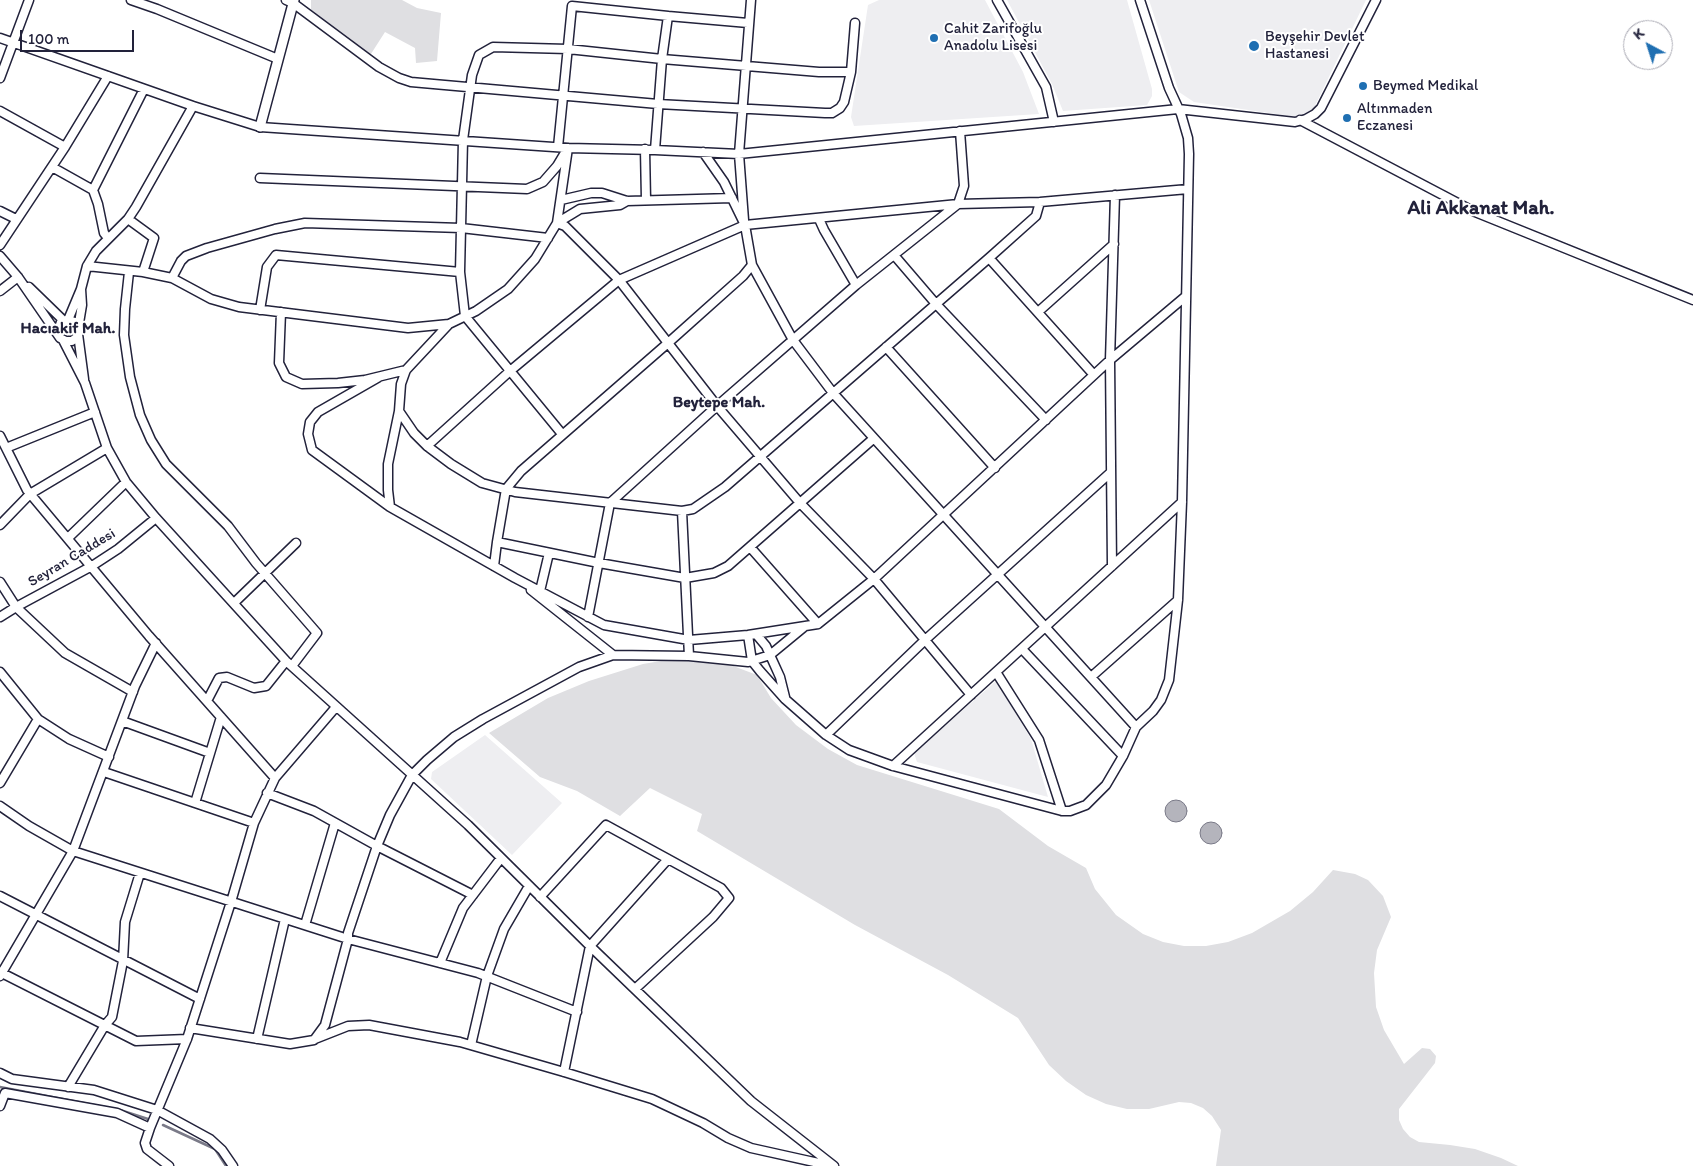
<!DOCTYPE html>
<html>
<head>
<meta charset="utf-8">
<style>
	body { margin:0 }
	#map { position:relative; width:1693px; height:1166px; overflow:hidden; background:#fff; font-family:Itim,sans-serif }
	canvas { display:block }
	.north { position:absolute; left:1623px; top:20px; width:50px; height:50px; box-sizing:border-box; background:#fff; border:1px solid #a7a7b1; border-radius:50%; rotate:320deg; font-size:14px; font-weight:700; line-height:20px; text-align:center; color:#22223b }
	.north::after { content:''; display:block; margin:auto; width:18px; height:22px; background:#1f6fb2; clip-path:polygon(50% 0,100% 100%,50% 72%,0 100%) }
	.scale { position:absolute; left:20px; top:30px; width:114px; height:22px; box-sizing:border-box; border:2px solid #22223b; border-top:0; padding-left:6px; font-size:15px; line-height:18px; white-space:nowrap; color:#22223b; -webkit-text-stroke:4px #fff; paint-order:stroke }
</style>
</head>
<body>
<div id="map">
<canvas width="1693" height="1166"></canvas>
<div class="north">K</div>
<div class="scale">100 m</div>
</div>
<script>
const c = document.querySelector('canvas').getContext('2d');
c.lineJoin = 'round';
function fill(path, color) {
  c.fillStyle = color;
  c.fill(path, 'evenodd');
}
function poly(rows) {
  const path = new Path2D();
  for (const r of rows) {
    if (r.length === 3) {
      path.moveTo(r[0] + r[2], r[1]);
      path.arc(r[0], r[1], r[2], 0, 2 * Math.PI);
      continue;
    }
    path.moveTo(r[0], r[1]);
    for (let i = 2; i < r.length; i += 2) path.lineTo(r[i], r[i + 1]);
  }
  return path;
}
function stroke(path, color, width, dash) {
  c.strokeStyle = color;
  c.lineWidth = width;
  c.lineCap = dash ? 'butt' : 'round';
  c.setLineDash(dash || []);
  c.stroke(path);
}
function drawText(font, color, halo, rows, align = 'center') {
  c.font = font + ' Itim,sans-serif';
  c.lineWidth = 4;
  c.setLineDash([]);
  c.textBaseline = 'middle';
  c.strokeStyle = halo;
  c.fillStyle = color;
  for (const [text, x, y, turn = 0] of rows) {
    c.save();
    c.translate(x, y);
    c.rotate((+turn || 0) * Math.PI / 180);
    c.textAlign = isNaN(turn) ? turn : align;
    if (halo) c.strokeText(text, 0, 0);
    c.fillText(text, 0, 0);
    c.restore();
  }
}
const built = poly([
	[879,0,985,0,1023,72,1039,114,854,126,851,117,868,5],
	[1007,0,1127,0,1152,89,1152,96,1147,105,1063,111,1052,84],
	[1149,0,1366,0,1313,110,1296,117,1194,102,1179,92],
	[996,681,1031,739,1048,797,917,762,914,753],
	[485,735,562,803,512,855,431,779,432,772]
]);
const green = poly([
	[311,0,402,0,417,8,441,13,437,61,416,63,415,48,385,32,369,57,311,12],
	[693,659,728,664,757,675,771,698,796,725,828,749,857,765,999,809,1048,846,1086,868,1095,889,1116,915,1143,934,1163,942,1184,946,1206,946,1228,942,1252,933,1290,911,1313,892,1333,870,1355,874,1368,880,1383,896,1391,917,1377,950,1374,973,1376,1007,1384,1030,1404,1064,1422,1048,1430,1049,1436,1056,1435,1063,1399,1109,1399,1120,1403,1129,1410,1137,1419,1142,1450,1145,1475,1149,1501,1158,1518,1166,1216,1166,1221,1130,1212,1116,1203,1108,1191,1103,1179,1102,1149,1109,1127,1109,1106,1104,1086,1095,1066,1081,1049,1065,1018,1018,948,975,855,925,697,831,702,814,650,788,620,816,577,791,540,777,489,733,548,698,589,681,643,664,667,660]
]);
const water = poly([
	[1176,811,11],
	[1211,833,11]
]);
const stream = poly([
	[0,1087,120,1110,148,1119],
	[163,1125,215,1149,226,1166]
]);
const minor = poly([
	[131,0,157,9,278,59],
	[286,0,293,3,379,67,399,78,411,82,658,104,825,113,832,113,840,108,844,102,851,72,855,23],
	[997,0,1046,87,1054,122],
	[0,38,193,106,260,127,568,148,655,150,739,154,1178,109,1295,122,1306,119,1315,114,1321,108,1376,0],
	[0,78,29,0],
	[0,111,65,147],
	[1300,120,1475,212,1693,300],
	[558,147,572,6,668,16],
	[645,149,646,200],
	[655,150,662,59,668,16,748,23],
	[703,152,724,182,745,225,752,265,793,340,833,393,1136,727],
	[52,167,93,190,144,89],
	[260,178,527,189,543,182,557,166,566,151],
	[93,190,98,204,104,233,108,238],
	[561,200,591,193,602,193,627,201,732,198],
	[627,201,620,205,580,209,557,223,565,226,619,280,717,406,800,503,874,579,971,695],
	[0,211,16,219],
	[128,219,154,238,143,272],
	[819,219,824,230,856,285],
	[744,220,739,154,751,0],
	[0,245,65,147,108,76],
	[894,255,936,304,1046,420],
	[0,256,18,277,60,338,66,341,72,341,77,337,78,329,75,322,68,320,61,322,57,333],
	[989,258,1094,375],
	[87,266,143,272,172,278,211,299,239,307,408,328,449,324,476,311,508,289,535,259,557,223,568,148],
	[129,272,125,309,124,335,130,377,140,415,151,440,166,464,228,526,256,563,317,633,292,666],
	[172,278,181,261,186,256,207,248,275,229,305,223,461,228,548,238],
	[29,287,64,321],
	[81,289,87,266,96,251,128,219,136,207,193,106],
	[0,291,18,277],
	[260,310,267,267,276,255,460,272],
	[281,312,279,363,286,377,302,384,338,383,365,380,406,370],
	[1038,312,1114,244],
	[68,320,81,289,82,305,78,329],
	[449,324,406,370,401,384,399,411,414,433,427,446,451,464,482,483,515,492,682,511,693,509,725,487,989,258,1036,216,1040,202],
	[78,334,84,379],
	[63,340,85,383,107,448,126,482,156,518,286,661,468,825,590,946,751,1101,834,1166],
	[886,347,995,468],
	[379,377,318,412,310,422,308,434,312,450,390,507],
	[399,411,388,464,388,490,390,507,515,578,604,625,689,640,748,635,818,624,874,579,1110,360,1186,296],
	[562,434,465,316,460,272,463,140,472,75,479,55,493,47,568,49,662,59,819,72,851,72],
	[0,436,27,490,149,636,275,778],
	[427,446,510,371,619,280,745,225,958,204,1040,202,1188,189],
	[6,448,95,412],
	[682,511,689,656],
	[0,525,30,494,107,448],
	[68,538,126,482],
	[497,542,599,563,685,578,714,573,728,566,873,439],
	[750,547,818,624],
	[494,566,497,542,506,489,521,471,668,343,743,276,752,265],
	[1112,566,1110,360,1115,195],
	[0,582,16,607,65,653,133,692],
	[531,590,613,655],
	[540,591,549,553],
	[234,603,296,543],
	[0,617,16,607,92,566,118,549,156,518],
	[588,617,610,503,717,406,856,285,958,204,964,186,960,131],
	[756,634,766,646,770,655,780,677,785,697],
	[748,635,752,661,760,671,785,699,826,735,849,750,893,766,1062,811,1070,811,1086,805,1106,785,1123,756,1136,727,1153,711,1161,700,1169,680,1178,600,1182,502,1189,154,1188,138,1181,114,1169,88,1140,0],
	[1022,649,1123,756],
	[0,672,38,719,69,739,109,757],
	[996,672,1039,740,1062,811],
	[1091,677,1178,600],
	[207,701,219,678,227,677,254,688,266,686,286,661],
	[122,721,210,753],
	[826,735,925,640,1110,473],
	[893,766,1182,502],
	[104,772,254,823],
	[0,783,38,719],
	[267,793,314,811,377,846,473,895],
	[195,803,221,717],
	[0,806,29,826,73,851,348,939,478,973,577,1012],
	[0,896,200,999],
	[540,897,606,825,721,888,729,898,713,917,635,989],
	[305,925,335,823],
	[440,963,463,908,501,858],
	[0,972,136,1041,187,1039],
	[0,976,73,851,135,686,156,643],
	[190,1028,290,1044,314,1040,325,1025,348,939,348,933,377,846,390,815,412,775,427,760,454,737,483,719,579,667,613,655,689,656,748,662,770,655,804,627],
	[257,1039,285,919],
	[315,1039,348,1026,369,1025,460,1042,564,1072,652,1099,703,1123,728,1138,751,1148,832,1166],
	[471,1045,487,976,504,929,529,886],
	[564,1072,590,946,668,859],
	[0,1073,12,1079,94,1090,157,1110,210,1139,222,1150,233,1166],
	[68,1087,105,1025,112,1017,123,961,125,922,140,873],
	[0,1106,5,1093,117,1113,150,1128,187,1039,231,902,254,823,275,778,336,707],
	[150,1128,145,1143,147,1149,169,1166]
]);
const major = poly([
	[260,127,294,0]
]);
const markers = [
	[934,38,5,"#1f6fb2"],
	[1254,46,6,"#1f6fb2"],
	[1363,86,5,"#1f6fb2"],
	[1347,118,5,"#1f6fb2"]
];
const poiNames = [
	["Cahit Zarifoğlu",944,29],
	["Anadolu Lisesi",944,46],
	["Beyşehir Devlet",1265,37],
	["Hastanesi",1265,54],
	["Beymed Medikal",1373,86],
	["Altınmaden",1357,109],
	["Eczanesi",1357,126]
];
const streetNames = [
	["Seyran Caddesi",72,558,-31]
];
const neighbourhoodNames = [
	["Hacıakif Mah.",68,329],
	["Beytepe Mah.",719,403]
];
const districtNames = [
	["Ali Akkanat Mah.",1481,209]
];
fill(built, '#eeeef1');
fill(green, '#dfdfe2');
fill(water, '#b4b4bc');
stroke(water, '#7a7a88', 1);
stroke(stream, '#7a7a88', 2.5);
stroke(minor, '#22223b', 11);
stroke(major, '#22223b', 12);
stroke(minor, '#fff', 8);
stroke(major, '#fff', 9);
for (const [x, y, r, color] of markers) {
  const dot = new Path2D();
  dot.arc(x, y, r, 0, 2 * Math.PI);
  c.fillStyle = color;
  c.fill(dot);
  stroke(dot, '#fff', 2);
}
drawText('15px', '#22223b', '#fff', poiNames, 'left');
drawText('15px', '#22223b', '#fff', streetNames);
drawText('bold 16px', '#22223b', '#fff', neighbourhoodNames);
drawText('bold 20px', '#22223b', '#fff', districtNames);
</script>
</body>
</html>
